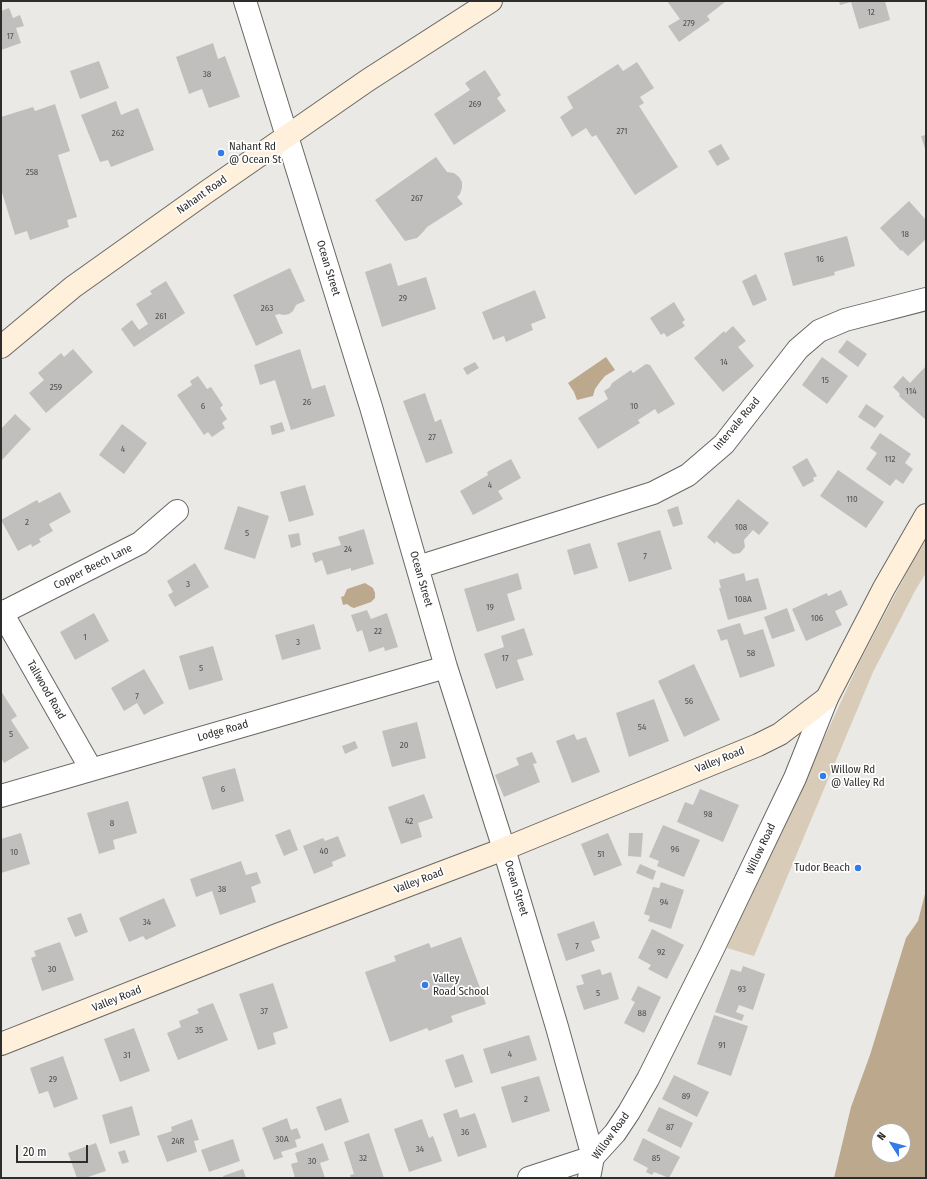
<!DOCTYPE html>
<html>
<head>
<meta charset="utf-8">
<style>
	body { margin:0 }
	#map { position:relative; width:927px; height:1179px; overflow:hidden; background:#eae9e6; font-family:"Fira Sans Condensed",sans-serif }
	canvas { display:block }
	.frame { position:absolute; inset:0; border:2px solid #2d2d2c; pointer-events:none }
	.north { position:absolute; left:871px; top:1123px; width:40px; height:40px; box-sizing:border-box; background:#fff; border:1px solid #ababab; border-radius:50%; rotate:306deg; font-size:11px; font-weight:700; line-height:16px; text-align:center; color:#2d2d2c }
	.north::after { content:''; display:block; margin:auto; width:14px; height:18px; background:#327ce9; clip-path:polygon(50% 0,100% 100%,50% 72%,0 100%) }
	.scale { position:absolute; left:16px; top:1145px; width:72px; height:18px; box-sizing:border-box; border:2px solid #2d2d2c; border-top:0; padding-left:5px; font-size:12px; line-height:14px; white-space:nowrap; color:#2d2d2c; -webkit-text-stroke:3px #fff; paint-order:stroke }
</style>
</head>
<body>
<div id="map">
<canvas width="927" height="1179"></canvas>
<div class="frame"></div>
<div class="north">N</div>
<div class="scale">20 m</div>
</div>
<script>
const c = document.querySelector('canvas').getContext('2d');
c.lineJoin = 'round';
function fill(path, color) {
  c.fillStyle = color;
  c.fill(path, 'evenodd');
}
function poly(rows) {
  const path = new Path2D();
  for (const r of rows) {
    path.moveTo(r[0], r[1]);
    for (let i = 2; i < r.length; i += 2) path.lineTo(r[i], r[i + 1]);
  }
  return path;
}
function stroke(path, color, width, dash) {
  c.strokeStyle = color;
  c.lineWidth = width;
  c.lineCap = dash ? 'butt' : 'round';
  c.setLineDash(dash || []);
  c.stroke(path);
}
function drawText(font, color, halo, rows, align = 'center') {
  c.font = font + ' "Fira Sans Condensed",sans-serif';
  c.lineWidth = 3.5;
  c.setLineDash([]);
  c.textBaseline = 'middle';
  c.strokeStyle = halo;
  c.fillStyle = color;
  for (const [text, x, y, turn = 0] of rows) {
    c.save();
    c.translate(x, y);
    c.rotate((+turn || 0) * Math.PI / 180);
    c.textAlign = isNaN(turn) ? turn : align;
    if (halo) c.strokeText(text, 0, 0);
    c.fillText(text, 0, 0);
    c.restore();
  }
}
const green = poly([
	[926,540,926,573,916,589,873,672,754,956,727,948,859,663,914,559]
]);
const water = poly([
	[606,357,615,370,605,376,600,382,595,389,593,396,577,400,574,392,568,383],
	[365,583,373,588,375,593,375,598,371,602,354,608,351,607,347,604,343,605,341,597,344,596,347,589],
	[926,890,926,1178,834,1178,851,1107,870,1055,906,938,918,921],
	[879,1131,903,1131,903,1155,879,1155]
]);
const building = poly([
	[667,1,724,1,725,2,707,16,710,20,679,42,668,26,680,19],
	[839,1,885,1,890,20,859,29,851,2,840,5],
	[9,8,13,18,20,15,24,26,16,28,21,43,1,50,1,11],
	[213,43,218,59,225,56,240,97,209,108,202,89,189,94,176,57],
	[99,61,109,88,80,99,70,71],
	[637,62,654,88,640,97,644,103,639,106,678,167,635,195,596,135,592,137,586,128,572,137,560,117,573,108,567,97,618,64,623,71],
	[485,70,501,95,497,98,506,111,454,145,434,114,470,90,465,83],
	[116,101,121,115,138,108,154,150,111,167,108,160,100,162,81,115],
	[55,104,70,151,58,155,77,217,67,220,69,227,30,240,27,231,15,235,1,189,1,117,33,107,35,111],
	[926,135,926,152,921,136],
	[721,144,730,159,717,166,708,151],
	[436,157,447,172,454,173,459,177,462,182,462,188,460,194,457,197,463,204,427,227,424,231,417,238,405,241,375,200],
	[909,201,926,220,926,239,908,256,902,250,901,251,880,228],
	[847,236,855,266,834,272,835,275,793,286,784,253],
	[391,263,398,286,426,277,436,309,382,327,365,272],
	[290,268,305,301,296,305,293,311,289,314,284,315,279,314,275,315,283,333,256,346,233,295],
	[756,274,767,300,753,306,742,281],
	[166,281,185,313,134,347,121,329,132,320,139,330,148,324,136,304,152,294,150,291],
	[535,290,546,318,531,324,533,330,506,342,504,336,493,340,482,312],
	[674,302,685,320,682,322,685,326,667,337,664,333,661,335,650,318],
	[733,326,746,341,738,347,754,366,723,392,694,358,724,331,725,333],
	[847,340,867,354,858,367,838,352],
	[73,349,93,372,46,413,29,393,44,380,38,373,61,353,64,357],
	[300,349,312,389,325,385,335,416,291,430,275,380,260,385,254,365],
	[822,357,848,376,827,404,802,385],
	[475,362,479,368,467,375,463,368],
	[646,364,650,365,675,404,658,414,655,409,638,420,640,423,598,449,578,418,608,399,604,391,610,387,612,383,631,370,633,373],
	[926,366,926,420,899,396,900,394,893,387,903,376,910,383],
	[198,376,207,389,211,387,223,405,220,408,227,419,222,423,225,428,212,437,208,432,204,435,177,395,192,385,190,381],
	[425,393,435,422,441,419,453,453,426,463,403,401],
	[866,404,884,416,875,428,858,417],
	[15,414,31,429,1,461,1,429],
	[282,422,285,431,272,435,270,426],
	[122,424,147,443,124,474,99,455],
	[880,433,911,454,905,463,913,469,903,484,896,479,890,486,866,469,877,453,870,448],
	[807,458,817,476,813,478,814,481,803,487,792,467],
	[511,459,521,478,498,491,503,499,473,515,460,491,488,475,487,472],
	[838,470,884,502,866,528,820,496],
	[305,485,314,515,289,522,280,492],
	[60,492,71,512,49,524,53,531,39,539,41,542,32,547,31,544,18,551,1,520,37,500,39,503],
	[738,499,769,523,759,535,753,530,744,540,745,547,740,553,733,554,716,541,715,544,707,537],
	[238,506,269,516,255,559,224,549],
	[678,506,683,524,673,527,667,510],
	[364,529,374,564,351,571,351,568,327,575,322,560,315,563,312,553,341,545,338,537],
	[660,530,672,569,629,582,617,543],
	[299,533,301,545,291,548,288,535],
	[590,543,598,568,574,575,567,550],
	[195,563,209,587,175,607,168,595,173,592,167,581],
	[518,573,522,589,507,594,515,620,477,632,464,589],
	[744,573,746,581,758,578,767,609,728,620,719,588,721,588,719,580],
	[841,590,848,605,835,611,842,625,806,641,792,609,827,593,828,596],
	[787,608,795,631,772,639,764,617],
	[367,610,371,619,387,613,398,647,385,651,384,647,369,652,362,630,357,632,351,615],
	[94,613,109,641,75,660,60,632],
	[740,623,744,635,763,629,775,666,740,678,727,639,721,641,717,630],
	[314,624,321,649,282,660,275,635],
	[524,628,533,655,517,660,524,680,496,689,484,654,504,647,501,636],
	[213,646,223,680,189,690,179,656],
	[694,664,720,720,684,737,658,681],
	[144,669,164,703,144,715,137,703,124,711,111,688],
	[1,691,17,716,11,720,29,748,4,763,1,758],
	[654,699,669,741,629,757,616,713],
	[417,722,426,758,392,767,382,731],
	[574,734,577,740,586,737,600,772,572,783,556,741],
	[355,741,358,748,345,754,342,746],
	[532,752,537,763,533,764,540,782,504,797,495,775,519,765,516,758],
	[235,768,244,801,212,810,202,777],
	[700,789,739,805,723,842,677,822,685,802,693,805],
	[424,794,433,818,418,823,422,837,401,844,388,807],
	[128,801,137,833,113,840,115,849,99,854,87,813],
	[663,825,700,840,684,877,657,866,659,861,649,857],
	[290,829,298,850,284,856,275,835],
	[21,833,30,864,1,873,1,839],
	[608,833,622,865,594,876,581,844],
	[629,833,643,833,641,857,628,856],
	[338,836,346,856,332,862,333,866,314,874,303,846,323,838,325,841],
	[241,861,246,875,257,872,261,883,251,887,256,902,220,915,212,891,196,897,190,879],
	[640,864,656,871,653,880,636,873],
	[661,882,684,890,671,929,648,921,650,916,644,914,653,887,659,888],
	[164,898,176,926,146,940,143,936,129,942,119,918],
	[81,913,88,932,75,937,67,918],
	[594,921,600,938,591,941,595,951,566,961,557,934],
	[652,929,684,945,667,979,648,969,651,965,638,958],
	[461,937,486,1004,451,1016,453,1022,429,1031,427,1028,390,1042,365,972,396,961,394,956,429,943,431,948],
	[60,942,74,980,42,991,31,958,36,956,34,951],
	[743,966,765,974,753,1010,739,1005,736,1012,744,1015,742,1021,715,1012,731,969,741,972],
	[600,969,602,975,611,972,619,999,584,1010,576,986,584,984,581,975],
	[273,983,288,1028,273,1033,276,1044,258,1050,239,994],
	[638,986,661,997,644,1033,624,1023,635,1002,631,1000],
	[213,1003,228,1040,178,1060,167,1033,181,1027,179,1021,199,1013,197,1009],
	[714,1015,748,1026,731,1076,697,1064],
	[134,1028,150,1071,120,1082,104,1039],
	[529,1035,537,1060,491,1074,483,1049],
	[463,1054,473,1082,455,1088,445,1060],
	[63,1056,78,1099,54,1108,48,1091,39,1094,30,1068],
	[674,1075,709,1092,697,1117,662,1099],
	[539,1076,550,1111,512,1123,501,1087],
	[341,1098,349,1122,325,1131,316,1107],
	[132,1106,140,1135,110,1144,102,1115],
	[659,1107,693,1123,681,1148,647,1131],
	[457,1109,460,1118,475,1113,487,1147,458,1157,443,1114],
	[287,1118,291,1130,297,1128,301,1138,295,1140,297,1147,281,1152,283,1157,274,1160,262,1128],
	[192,1119,199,1140,194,1141,197,1152,167,1162,157,1136,172,1131,171,1127],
	[422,1119,429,1138,433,1136,442,1161,409,1172,394,1129],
	[369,1133,384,1178,351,1178,350,1175,354,1174,344,1142],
	[643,1138,680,1157,669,1178,654,1172,652,1175,646,1172,648,1168,633,1160],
	[233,1139,240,1161,209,1172,201,1150],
	[96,1143,106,1171,85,1178,77,1178,68,1153],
	[323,1143,329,1160,320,1163,325,1178,295,1178,291,1164,298,1162,295,1153],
	[125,1150,129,1162,122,1164,118,1152],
	[243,1169,246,1178,224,1178,223,1176]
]);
const minor = poly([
	[245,1,371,407,446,667,504,849,557,1027,593,1157,589,1178],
	[418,567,653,493,688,475,724,444,798,349,819,331,845,320,926,299],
	[1,611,91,769],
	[2,613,140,543,177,511],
	[1,796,446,667]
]);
const tertiary = poly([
	[529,1178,593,1157,615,1133,629,1112,648,1079,710,955,795,778,827,698]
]);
const secondary = poly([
	[1,347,73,287,205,193,368,80,491,1],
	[1,1044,277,935,504,849,758,745,780,734,827,698,884,588,926,515]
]);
const markers = [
	[221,153,4,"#327ce9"],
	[823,776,4,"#327ce9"],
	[858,868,4,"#327ce9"],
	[425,985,4,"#327ce9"]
];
const numberNames = [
	["12",871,12],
	["279",689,23],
	["17",10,36],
	["38",207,74],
	["269",475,104],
	["271",622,131],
	["262",118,133],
	["258",32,172],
	["267",417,198],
	["18",905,234],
	["16",820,259],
	["29",403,298],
	["263",267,308],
	["261",161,316],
	["14",724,362],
	["15",825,380],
	["259",56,387],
	["114",911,391],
	["26",307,402],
	["6",203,406],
	["10",634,406],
	["27",432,437],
	["4",123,449],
	["112",890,459],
	["4",490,485],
	["110",852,499],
	["2",27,522],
	["108",741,527],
	["5",247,533],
	["24",348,549],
	["7",645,556],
	["3",188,584],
	["108A",743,599],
	["19",490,607],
	["106",817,618],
	["22",378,631],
	["1",85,637],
	["3",298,642],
	["58",751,653],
	["17",505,658],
	["5",201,668],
	["7",137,696],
	["56",689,701],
	["54",642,727],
	["5",11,734],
	["20",404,745],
	["6",223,789],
	["98",708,814],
	["42",409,821],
	["8",112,823],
	["96",675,849],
	["40",324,851],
	["10",14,852],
	["51",601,854],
	["38",222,889],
	["94",664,902],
	["34",147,922],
	["7",577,946],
	["92",661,952],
	["30",52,969],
	["93",742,989],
	["5",598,993],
	["37",264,1011],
	["88",642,1013],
	["35",199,1030],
	["91",722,1045],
	["4",510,1054],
	["31",127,1055],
	["29",53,1079],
	["89",686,1096],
	["2",526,1099],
	["87",670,1127],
	["36",465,1132],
	["30A",282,1139],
	["24R",178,1141],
	["34",420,1149],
	["32",363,1158],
	["85",656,1158],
	["30",312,1161]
];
const poiNames = [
	["Nahant Rd",229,147],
	["@ Ocean St",229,160],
	["Willow Rd",831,770],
	["@ Valley Rd",831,783],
	["Tudor Beach",850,868,"right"],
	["Valley",433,979],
	["Road School",433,992]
];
const streetNames = [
	["Nahant Road",202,195,-35],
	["Ocean Street",328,268,73],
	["Intervale Road",737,424,-50],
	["Copper Beech Lane",93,567,-27],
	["Ocean Street",421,579,74],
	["Tallwood Road",46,690,60],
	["Lodge Road",223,731,-16],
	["Valley Road",720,760,-22],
	["Willow Road",761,849,-65],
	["Valley Road",419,881,-21],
	["Ocean Street",516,888,73],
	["Valley Road",117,999,-22],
	["Willow Road",611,1136,-54]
];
fill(green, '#d8cbb7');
fill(water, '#bca98d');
fill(building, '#c1bfbd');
stroke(minor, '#686764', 24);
stroke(tertiary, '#686764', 24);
stroke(secondary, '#686764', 24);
stroke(minor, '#fff', 22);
stroke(tertiary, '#fff', 22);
stroke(secondary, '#fef0da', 22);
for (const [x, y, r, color] of markers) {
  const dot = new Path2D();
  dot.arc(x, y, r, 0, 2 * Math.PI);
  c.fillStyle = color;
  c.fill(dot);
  stroke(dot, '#fff', 1.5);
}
drawText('9px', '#525250', null, numberNames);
drawText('11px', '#2d2d2c', '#fff', poiNames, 'left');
drawText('11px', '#2d2d2c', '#fff', streetNames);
</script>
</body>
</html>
